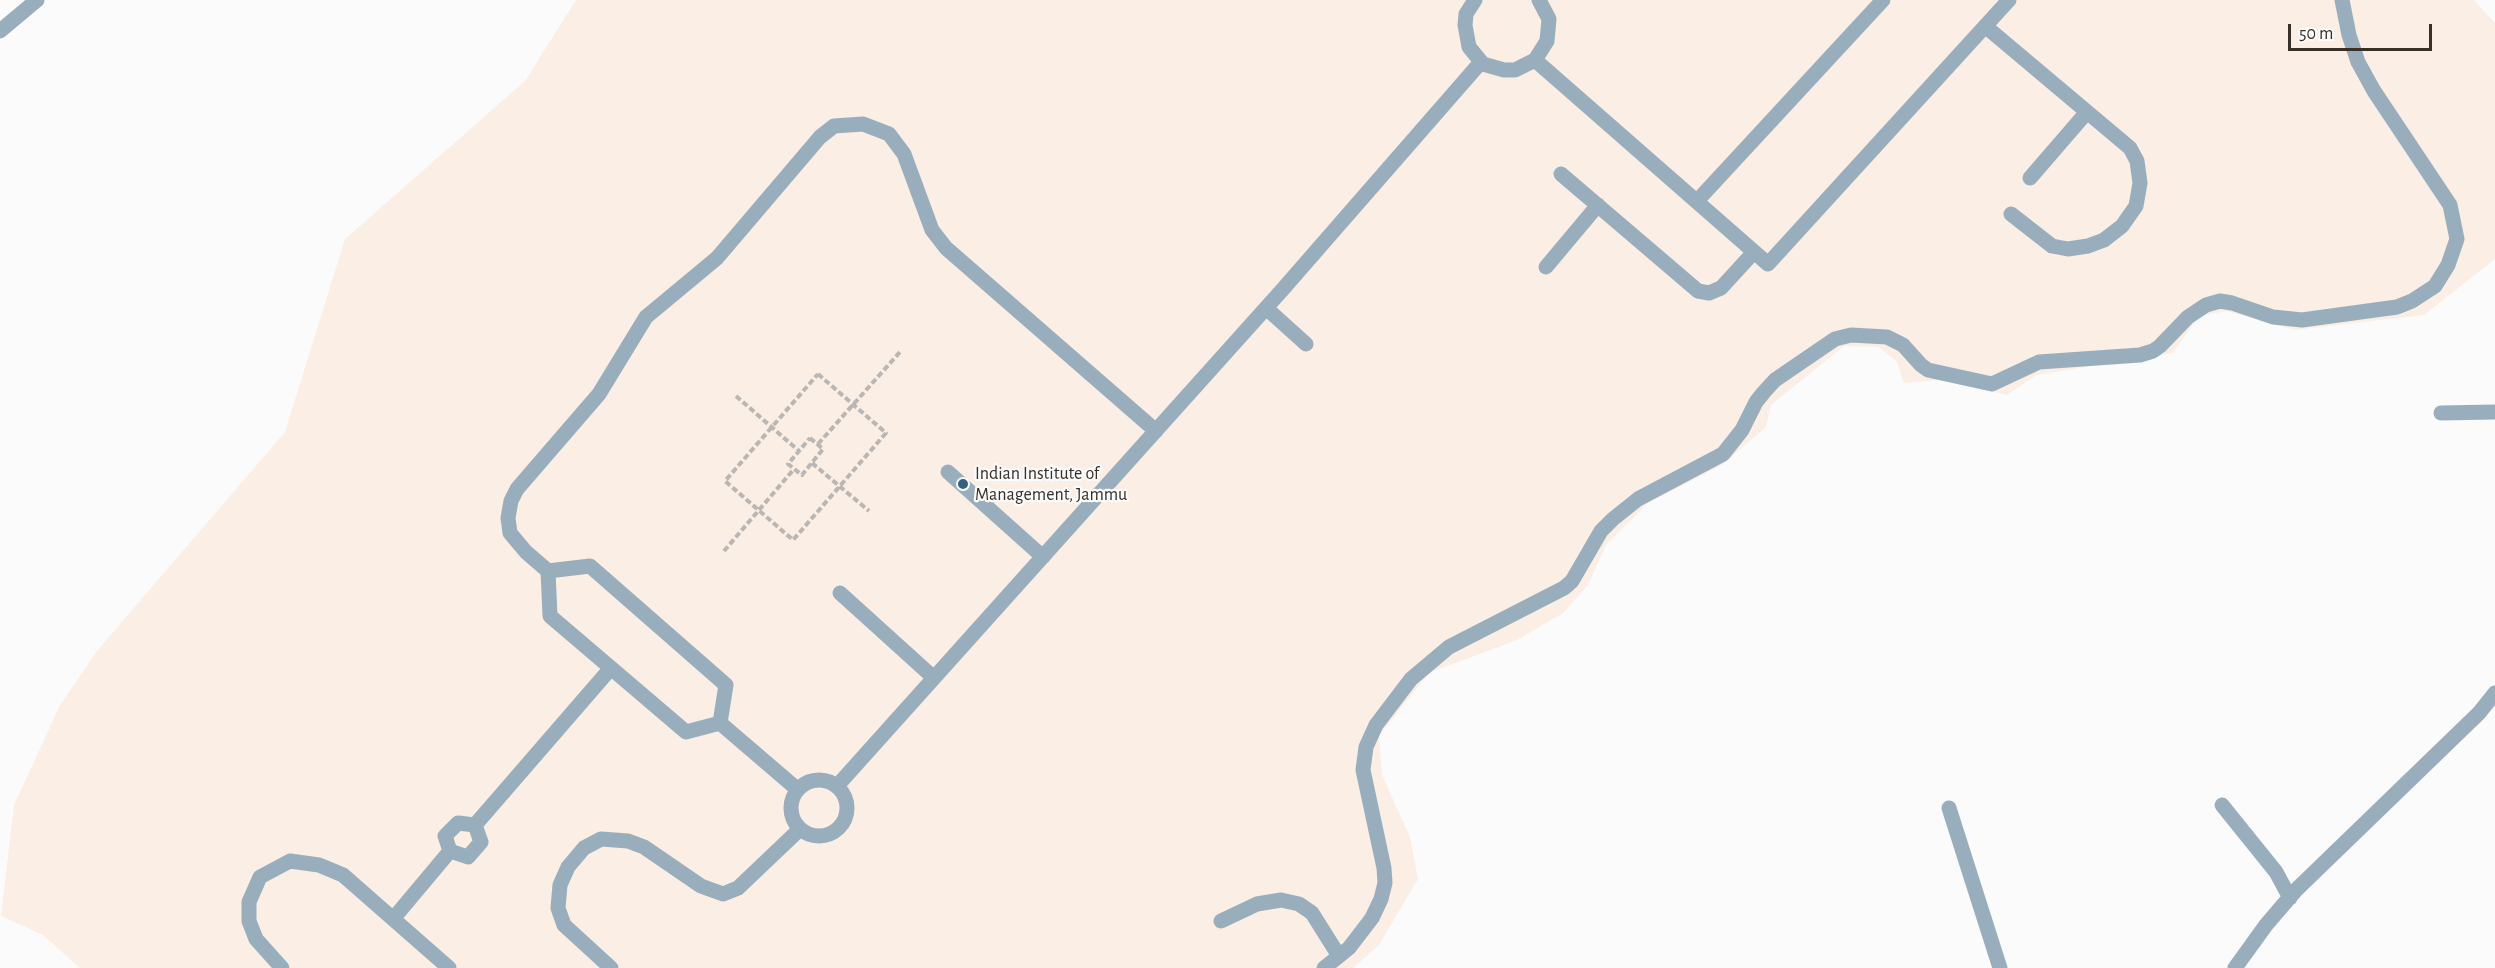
<!DOCTYPE html>
<html>
<head>
<meta charset="utf-8">
<style>
	body { margin:0 }
	#map { position:relative; width:2495px; height:968px; overflow:hidden; background:#fbfbfb; font-family:"Alegreya Sans",sans-serif }
	canvas { display:block }
	.scale { position:absolute; left:2288px; top:24px; width:144px; height:27px; box-sizing:border-box; border:3px solid #382f27; border-top:0; padding-left:8px; font-size:18px; line-height:21px; white-space:nowrap; color:#382f27; -webkit-text-stroke:4px #fbfbfb; paint-order:stroke }
</style>
</head>
<body>
<div id="map">
<canvas width="2495" height="968"></canvas>
<div class="scale">50 m</div>
</div>
<script>
const c = document.querySelector('canvas').getContext('2d');
c.lineJoin = 'round';
function fill(path, color) {
  c.fillStyle = color;
  c.fill(path, 'evenodd');
}
function poly(rows) {
  const path = new Path2D();
  for (const r of rows) {
    if (r.length === 3) {
      path.moveTo(r[0] + r[2], r[1]);
      path.arc(r[0], r[1], r[2], 0, 2 * Math.PI);
      continue;
    }
    path.moveTo(r[0], r[1]);
    for (let i = 2; i < r.length; i += 2) path.lineTo(r[i], r[i + 1]);
  }
  return path;
}
function stroke(path, color, width, dash) {
  c.strokeStyle = color;
  c.lineWidth = width;
  c.lineCap = dash ? 'butt' : 'round';
  c.setLineDash(dash || []);
  c.stroke(path);
}
function drawText(font, color, halo, rows, align = 'center') {
  c.font = font + ' "Alegreya Sans",sans-serif';
  c.lineWidth = 4.5;
  c.setLineDash([]);
  c.textBaseline = 'middle';
  c.strokeStyle = halo;
  c.fillStyle = color;
  for (const [text, x, y, turn = 0] of rows) {
    c.save();
    c.translate(x, y);
    c.rotate((+turn || 0) * Math.PI / 180);
    c.textAlign = isNaN(turn) ? turn : align;
    if (halo) c.strokeText(text, 0, 0);
    c.fillText(text, 0, 0);
    c.restore();
  }
}
const built = poly([
	[576,0,2474,0,2495,23,2495,259,2424,315,2295,330,2226,311,2199,316,2173,353,2036,375,2007,395,1939,380,1904,383,1897,362,1879,347,1844,346,1771,405,1766,427,1722,465,1648,503,1606,545,1588,585,1563,613,1517,640,1429,673,1379,736,1382,775,1410,837,1418,879,1379,945,1353,968,80,968,43,935,1,916,14,805,60,705,97,651,285,432,345,239,525,81]
]);
const path = poly([
	[818,374,886,433,793,540,725,481,818,374],
	[736,396,799,451],
	[810,438,823,449,802,475,788,464,810,438],
	[818,444,900,352],
	[812,463,869,511],
	[724,551,794,469]
]);
const minor = poly([
	[1475,0,1466,14,1465,25,1469,47,1483,64,1504,70,1515,70,1535,60,1547,41,1549,19,1539,0],
	[1985,26,2130,148,2137,161,2140,183,2136,206,2122,226,2104,240,2088,246,2068,249,2052,246,2011,214],
	[0,31,37,0],
	[1535,60,1768,264,2009,0],
	[1561,174,1698,291,1709,293,1721,288,1754,252],
	[2030,178,2087,112],
	[1697,201,1883,0],
	[1546,267,1598,205],
	[1266,308,1306,344],
	[2441,413,2495,412],
	[948,472,1043,557],
	[548,571,550,616,686,732,720,723],
	[840,593,934,678],
	[720,723,726,685,590,566,548,571,526,552,510,533,508,518,511,501,517,489,599,394,646,317,717,258,820,137,834,126,863,124,889,134,904,154,932,230,946,248,1156,431],
	[720,723,797,789],
	[819,808,28],
	[837,786,1283,289,1481,62],
	[2222,805,2276,872,2290,898],
	[1949,808,2000,968],
	[475,825,611,668],
	[450,851,468,857,481,842,475,825],
	[450,851,445,836,458,823,475,825],
	[393,919,450,851],
	[1221,921,1257,904,1281,900,1299,904,1312,913,1339,956],
	[282,968,256,939,249,921,249,902,260,877,290,861,319,865,343,875,449,968],
	[611,968,564,925,558,908,560,885,568,867,584,848,601,839,628,841,644,847,701,886,723,894,738,888,800,829],
	[1324,968,1349,948,1372,918,1381,899,1385,883,1384,868,1363,770,1366,747,1376,725,1411,679,1449,647,1564,588,1572,581,1601,531,1613,519,1638,499,1723,454,1742,430,1756,402,1764,392,1775,380,1835,339,1851,335,1887,337,1903,345,1921,365,1928,370,1992,384,2039,362,2140,355,2153,351,2160,346,2188,317,2206,305,2220,301,2232,303,2273,317,2302,320,2397,307,2412,301,2435,286,2448,265,2457,239,2450,205,2374,91,2358,62,2349,35,2342,0],
	[2235,968,2266,925,2296,890,2479,713,2495,693]
]);
const markers = [
	[963,484,6,"#326280"]
];
const poiNames = [
	["Indian Institute of",975,474],
	["Management, Jammu",975,495]
];
fill(built, '#fbeee4');
stroke(path, '#b9b6b3', 4, [6, 3]);
stroke(minor, '#99aebd', 15);
for (const [x, y, r, color] of markers) {
  const dot = new Path2D();
  dot.arc(x, y, r, 0, 2 * Math.PI);
  c.fillStyle = color;
  c.fill(dot);
  stroke(dot, '#fbfbfb', 2);
}
drawText('18px', '#382f27', '#fbfbfb', poiNames, 'left');
</script>
</body>
</html>
